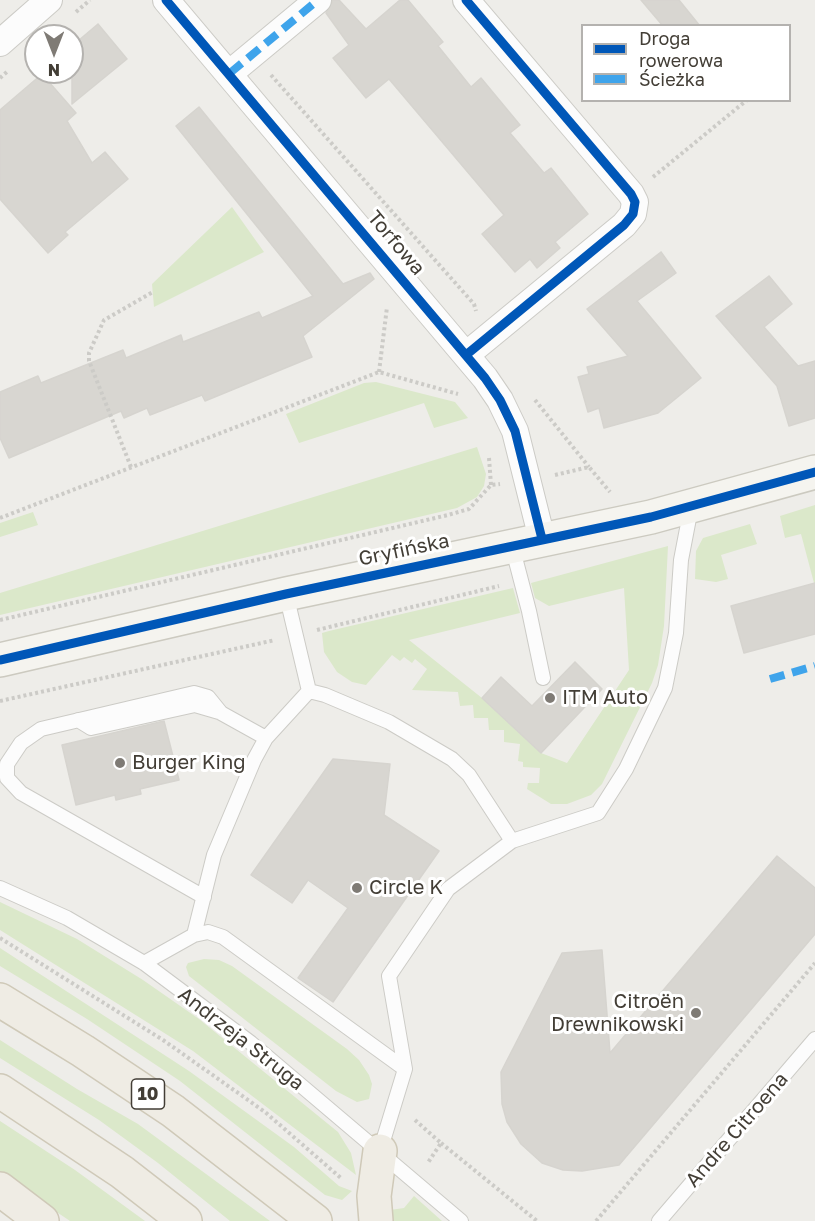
<!DOCTYPE html>
<html>
<head>
<meta charset="utf-8">
<style>
	body { margin:0 }
	#map { position:relative; width:815px; height:1221px; overflow:hidden; background:#eeede9; font-family:"Golos Text",sans-serif }
	canvas { display:block }
	.legend { position:absolute; left:581px; top:24px; width:210px; height:78px; box-sizing:border-box; background:#fff; border:2px solid #b4b2af; margin:0; padding:8px 10px; list-style:none; font-size:18px; color:#433e36 }
	.legend li { display:flex; align-items:center; gap:12px; height:30px }
	.legend b { width:30px; border:2px solid #b4b2af }
	.north { position:absolute; left:24px; top:24px; width:60px; height:60px; box-sizing:border-box; background:#fff; border:2px solid #b4b2af; border-radius:50%; rotate:180deg; font-size:16px; font-weight:700; line-height:24px; text-align:center; color:#433e36 }
	.north::after { content:''; display:block; margin:auto; width:21px; height:27px; background:#7f7b75; clip-path:polygon(50% 0,100% 100%,50% 72%,0 100%) }
</style>
</head>
<body>
<div id="map">
<canvas width="815" height="1221"></canvas>
<ul class="legend">
<li><b style="height:8px;background:#0057b8"></b>Droga rowerowa</li>
<li><b style="height:8px;background:#3fa4eb"></b>Ścieżka</li>
</ul>
<div class="north">N</div>
</div>
<script>
const c = document.querySelector('canvas').getContext('2d');
c.lineJoin = 'round';
function fill(path, color) {
  c.fillStyle = color;
  c.fill(path, 'evenodd');
}
function poly(rows) {
  const path = new Path2D();
  for (const r of rows) {
    path.moveTo(r[0], r[1]);
    for (let i = 2; i < r.length; i += 2) path.lineTo(r[i], r[i + 1]);
  }
  return path;
}
function stroke(path, color, width, dash) {
  c.strokeStyle = color;
  c.lineWidth = width;
  c.lineCap = dash ? 'butt' : 'round';
  c.setLineDash(dash || []);
  c.stroke(path);
}
function drawText(font, color, halo, rows, align = 'center') {
  c.font = font + ' "Golos Text",sans-serif';
  c.lineWidth = 6;
  c.setLineDash([]);
  c.textBaseline = 'middle';
  c.strokeStyle = halo;
  c.fillStyle = color;
  for (const [text, x, y, turn = 0] of rows) {
    c.save();
    c.translate(x, y);
    c.rotate((+turn || 0) * Math.PI / 180);
    c.textAlign = isNaN(turn) ? turn : align;
    if (halo) c.strokeText(text, 0, 0);
    c.fillText(text, 0, 0);
    c.restore();
  }
}
const green = poly([
	[232,207,264,252,154,307,152,284],
	[376,382,455,402,468,418,434,428,424,403,299,443,286,414,364,383],
	[477,447,486,474,484,486,477,497,457,508,0,615,0,593],
	[815,505,815,583,814,583,801,534,785,538,780,516],
	[33,512,38,525,0,537,0,523],
	[750,524,757,544,721,555,728,579,716,582,695,579,696,551,703,538],
	[668,546,664,626,658,665,652,683,602,784,591,795,567,804,551,804,527,789,528,783,539,783,540,768,523,767,523,762,518,761,520,744,504,742,504,730,489,730,488,718,474,718,473,705,460,706,458,692,412,690,427,669,415,659,412,663,404,657,400,661,392,655,366,685,352,682,337,672,324,652,322,633,329,631,513,588,520,613,409,640,482,698,541,753,567,763,629,670,624,588,549,606,535,598,531,583],
	[0,902,77,939,143,980,199,1019,338,1132,351,1153,356,1175,193,1051,0,930],
	[0,948,189,1071,294,1147,339,1186,352,1191,342,1200,325,1195,180,1081,87,1019,0,966],
	[204,959,219,960,232,966,347,1049,359,1060,369,1075,372,1084,369,1099,357,1102,336,1091,189,976,186,967,188,963],
	[0,1040,77,1089,138,1124,270,1221,230,1221,158,1163,99,1120,0,1058],
	[0,1121,75,1170,145,1221,70,1221,24,1190,0,1171],
	[414,1196,442,1221,393,1221,390,1210,404,1208]
]);
const building = poly([
	[333,0,339,0,366,29,400,0,408,0,443,42,438,46,471,87,481,78,520,125,510,133,544,173,551,168,588,214,555,242,560,248,537,268,530,259,515,272,482,234,504,215,389,79,366,98,333,58,349,45,326,13,333,0],
	[641,0,679,0,700,26,663,26,641,0],
	[98,24,127,59,72,104,72,46,98,24],
	[42,74,76,113,67,121,92,163,105,152,128,179,65,232,68,235,48,253,0,199,0,110,42,74],
	[199,107,343,284,370,273,374,279,303,336,312,357,205,401,202,395,150,415,147,408,124,418,121,411,9,458,0,438,0,392,38,376,41,383,123,350,126,358,181,335,183,342,259,312,262,318,313,296,176,126,199,107],
	[661,252,676,273,637,301,701,378,658,413,604,428,599,408,588,412,578,377,589,374,587,367,628,356,587,309,661,252],
	[769,276,792,304,764,327,798,366,815,361,815,418,789,426,777,386,716,316,769,276],
	[815,583,815,634,744,653,731,606,815,583],
	[575,662,602,689,541,753,482,698,501,677,532,706,575,662],
	[164,721,179,780,140,789,141,794,116,800,115,795,76,805,62,745,164,721],
	[333,759,390,764,384,815,439,851,333,1002,298,978,348,908,308,880,292,903,251,875,333,759],
	[777,856,815,888,815,934,619,1165,582,1171,563,1170,542,1163,521,1144,507,1122,502,1104,501,1072,562,953,602,950,610,1053,777,856]
]);
const path = poly([
	[76,12,90,0],
	[271,75,474,304,476,311],
	[0,78,8,71],
	[653,177,747,100],
	[379,372,387,307],
	[535,400,589,467],
	[489,458,491,485],
	[131,467,89,361,89,353,104,320,153,292],
	[555,475,589,467,610,492],
	[0,518,379,372,458,394],
	[0,620,448,515,469,509,491,485,500,484],
	[317,630,499,586],
	[0,701,275,640],
	[0,938,163,1040,265,1112,342,1179],
	[415,1120,441,1143,427,1164],
	[441,1143,537,1221],
	[596,1221,815,963]
]);
const lane = poly([
	[512,546,529,611,543,678],
	[286,594,309,691],
	[309,691,325,695,389,722,452,759,469,775,512,841],
	[78,720,91,728,195,705,219,712],
	[0,888,67,918,144,963,251,1043,461,1221],
	[204,897,21,793,7,778,7,764,21,743,41,729,194,693,208,697,221,713,266,738],
	[194,935,214,855,254,760,266,738,309,691],
	[144,963,194,935,208,932,223,937,405,1069],
	[380,1151,405,1069,389,976,448,889,512,841,598,813,626,769,665,688,676,633,681,560,691,508],
	[659,1221,815,1039]
]);
const street = poly([
	[166,0,485,378,500,400,515,431,542,539],
	[0,43,49,0],
	[230,73,318,0],
	[466,355,624,225,633,214,635,202,631,194,466,0]
]);
const secondary = poly([
	[0,660,286,594,651,517,815,472]
]);
const primary = poly([
	[0,1000,83,1051,173,1111,315,1221],
	[0,1091,122,1172,185,1221],
	[0,1189,42,1221],
	[376,1221,374,1196,380,1151]
]);
const quiet = poly([
	[230,73,318,0],
	[770,679,815,666]
]);
const cycleway = poly([
	[166,0,485,378,500,400,515,431,542,539],
	[466,355,624,225,633,214,635,202,631,194,466,0],
	[0,660,286,594,651,517,815,472]
]);
const markers = [
	[550,698,6,"#7f7b75"],
	[120,763,6,"#7f7b75"],
	[357,888,6,"#7f7b75"],
	[696,1013,6,"#7f7b75"]
];
const shields = [
	[148,1094,33]
];
const shieldNames = [
	["10",148,1094]
];
const streetNames = [
	["Torfowa",396,243,50],
	["Gryfińska",404,550,-12],
	["Andrzeja Struga",241,1039,38],
	["Andre Citroena",737,1130,-49]
];
const poiNames = [
	["ITM Auto",562,698],
	["Burger King",132,763],
	["Circle K",369,888],
	["Citroën",684,1002,"right"],
	["Drewnikowski",684,1025,"right"]
];
fill(green, '#dbe8ca');
fill(building, '#d8d6d1');
stroke(building, '#d6d4cf', 1.5);
stroke(lane, '#cccbc6', 16);
stroke(street, '#cccbc6', 28);
stroke(secondary, '#cccac0', 36);
stroke(primary, '#cfc9b8', 36);
stroke(path, '#cccbc7', 4, [3, 3]);
stroke(lane, '#fcfcfc', 14);
stroke(street, '#fcfcfc', 26);
stroke(secondary, '#f5f4ef', 33);
stroke(primary, '#efece4', 33);
stroke(quiet, '#3fa4eb', 8, [15, 8]);
stroke(cycleway, '#0057b8', 9);
for (const [x, y, r, color] of markers) {
  const dot = new Path2D();
  dot.arc(x, y, r, 0, 2 * Math.PI);
  c.fillStyle = color;
  c.fill(dot);
  stroke(dot, '#fff', 2);
}
for (const [x, y, w] of shields) {
  const box = new Path2D();
  box.roundRect(x - w / 2, y - 15, w, 30, 4.5);
  c.fillStyle = '#fff';
  c.fill(box);
  stroke(box, '#433e36', 1.5);
}
drawText('bold 18px', '#433e36', null, shieldNames);
drawText('20px', '#433e36', '#fff', streetNames);
drawText('20px', '#433e36', '#fff', poiNames, 'left');
</script>
</body>
</html>
